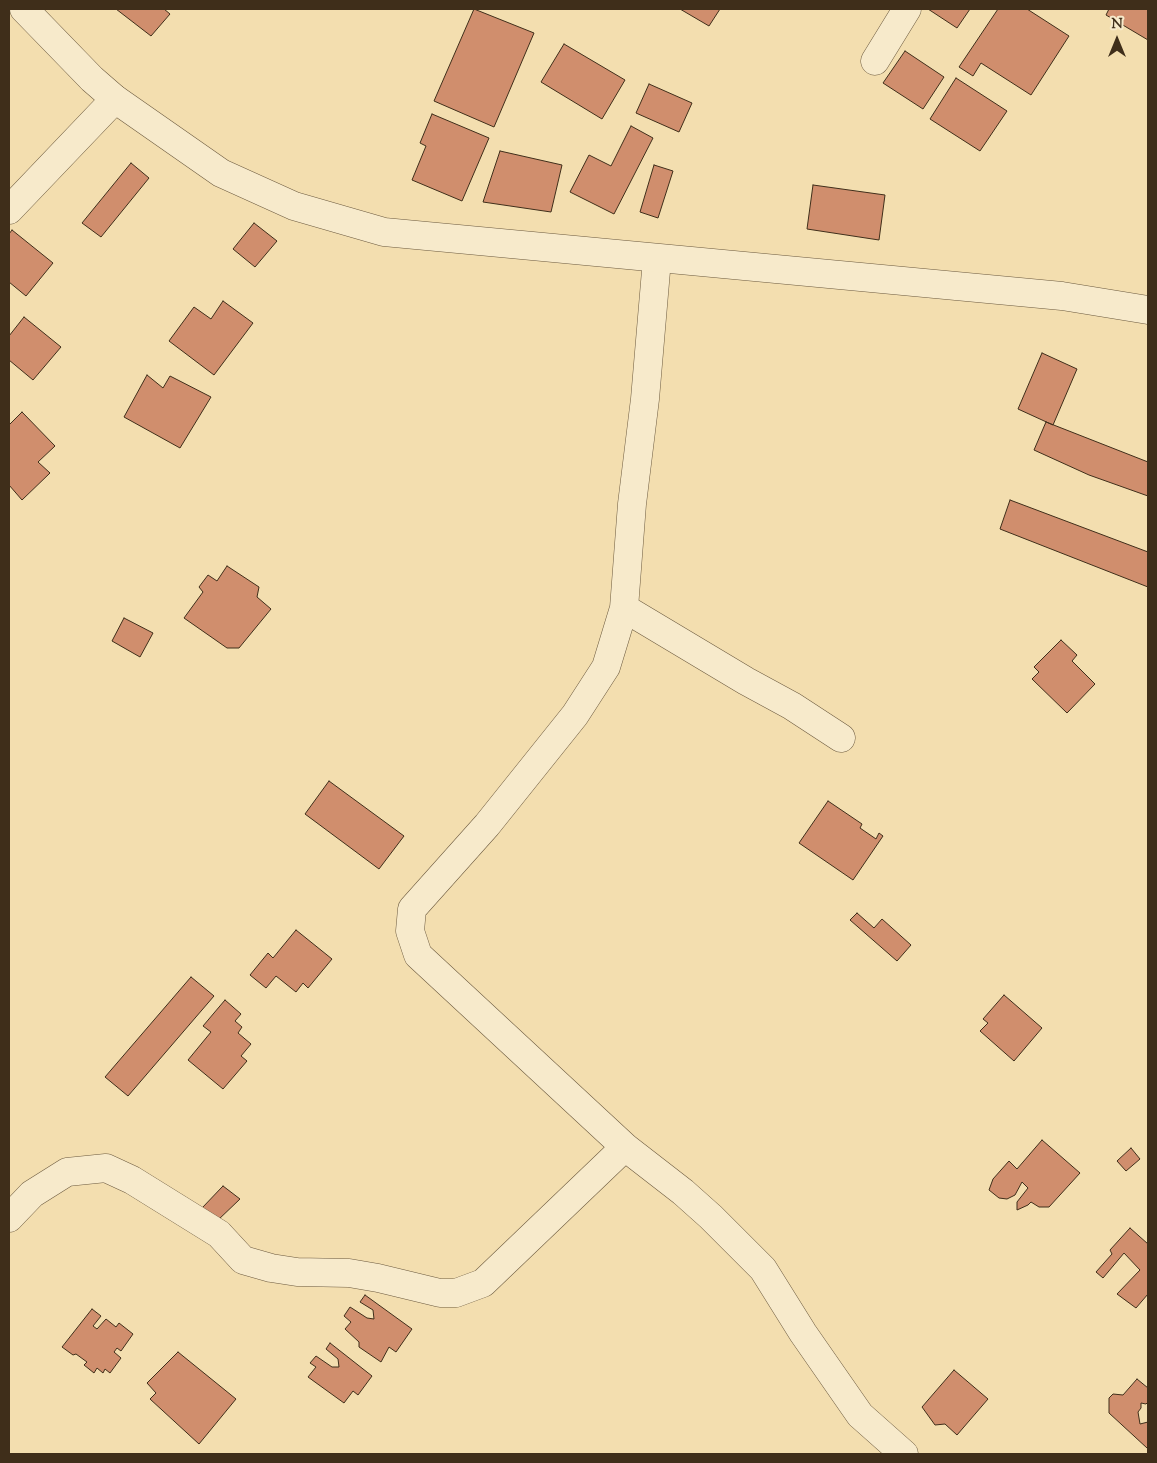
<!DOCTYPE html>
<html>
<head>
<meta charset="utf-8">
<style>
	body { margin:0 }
	#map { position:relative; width:1157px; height:1463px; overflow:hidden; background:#f3deaf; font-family:"Sorts Mill Goudy",serif }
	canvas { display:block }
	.frame { position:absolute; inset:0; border:10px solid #3f2e1a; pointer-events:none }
	.north { position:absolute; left:1092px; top:15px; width:50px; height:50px; -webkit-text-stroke:4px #f7eacb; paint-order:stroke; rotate:0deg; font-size:14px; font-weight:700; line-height:20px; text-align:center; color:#3f2e1a }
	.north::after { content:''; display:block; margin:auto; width:18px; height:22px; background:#3f2e1a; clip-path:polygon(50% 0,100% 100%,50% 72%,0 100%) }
</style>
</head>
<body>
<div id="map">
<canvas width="1157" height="1463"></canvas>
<div class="frame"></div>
<div class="north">N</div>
</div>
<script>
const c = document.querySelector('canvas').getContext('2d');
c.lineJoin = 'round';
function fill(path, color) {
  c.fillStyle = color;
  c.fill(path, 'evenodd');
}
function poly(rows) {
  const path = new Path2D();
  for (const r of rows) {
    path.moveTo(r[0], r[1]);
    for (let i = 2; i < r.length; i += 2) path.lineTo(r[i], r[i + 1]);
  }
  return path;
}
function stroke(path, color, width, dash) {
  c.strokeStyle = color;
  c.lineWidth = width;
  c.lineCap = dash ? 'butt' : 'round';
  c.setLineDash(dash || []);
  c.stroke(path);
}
const building = poly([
	[116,9,164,9,170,14,151,36,116,9],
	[474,9,534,33,494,127,434,101,474,9],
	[680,9,720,9,709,26,680,9],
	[928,9,970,9,957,28,928,9],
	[998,9,1027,9,1069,36,1031,95,981,63,973,76,959,67,998,9],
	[1109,9,1148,9,1148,40,1106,15,1109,9],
	[564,44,625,80,602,119,541,82,564,44],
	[905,51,944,77,923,109,883,83,905,51],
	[956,78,1007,111,980,151,930,119,956,78],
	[649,84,692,103,679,132,636,113,649,84],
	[432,114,489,138,462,201,412,180,426,146,420,143,432,114],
	[631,126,653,138,614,214,570,192,589,155,611,166,631,126],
	[500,151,562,165,551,212,483,202,500,151],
	[131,163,149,178,101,237,82,223,131,163],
	[654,165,673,171,658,218,640,212,654,165],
	[813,185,885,195,879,240,807,229,813,185],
	[254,223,277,241,255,267,233,249,254,223],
	[12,230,53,263,26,296,9,282,9,234,12,230],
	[223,301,253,323,214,375,169,341,194,307,211,319,223,301],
	[24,317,61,347,33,380,9,360,9,336,24,317],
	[1042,353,1077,369,1053,425,1018,409,1042,353],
	[147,375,163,388,170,376,211,397,180,448,124,417,147,375],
	[22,412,55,446,38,462,50,473,22,500,9,485,9,425,22,412],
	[1046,422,1148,462,1148,496,1089,475,1034,450,1046,422],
	[1010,500,1148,552,1148,587,1000,529,1010,500],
	[227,566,259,587,257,597,271,609,239,648,227,648,184,618,203,592,199,587,208,575,217,581,227,566],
	[124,618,153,633,140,657,112,641,124,618],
	[1061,640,1077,655,1072,661,1095,684,1067,713,1032,679,1039,672,1034,667,1061,640],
	[329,781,404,836,379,869,305,814,329,781],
	[828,801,862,824,860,828,876,839,879,833,883,836,853,880,799,843,828,801],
	[857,913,874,928,882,919,911,945,897,961,850,920,857,913],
	[296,930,332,959,308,988,303,983,296,992,276,976,266,988,250,975,268,953,273,958,296,930],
	[191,977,214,996,128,1096,105,1077,191,977],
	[1004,995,1042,1028,1014,1061,980,1031,988,1023,983,1019,1004,995],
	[225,1000,241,1014,235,1021,242,1027,238,1033,251,1044,241,1056,247,1061,223,1089,188,1060,211,1032,203,1026,225,1000],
	[1042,1140,1080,1173,1049,1207,1039,1207,1031,1202,1028,1205,1017,1210,1017,1202,1028,1188,1022,1182,1015,1195,1007,1199,999,1198,989,1190,993,1179,1009,1161,1017,1169,1042,1140],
	[1131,1148,1140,1159,1126,1171,1117,1161,1131,1148],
	[223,1186,240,1199,217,1221,202,1208,223,1186],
	[1130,1228,1148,1244,1148,1294,1136,1308,1117,1294,1140,1270,1124,1253,1103,1278,1096,1272,1112,1254,1110,1250,1130,1228],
	[365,1295,412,1329,396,1352,389,1347,381,1362,359,1347,359,1342,345,1329,351,1322,344,1316,350,1307,367,1318,374,1319,373,1310,360,1302,365,1295],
	[92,1309,101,1316,93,1326,97,1329,106,1319,116,1327,119,1323,133,1334,121,1351,117,1348,114,1352,121,1358,110,1373,105,1369,103,1373,97,1368,94,1373,84,1365,87,1362,76,1354,73,1355,62,1347,92,1309],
	[330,1343,372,1376,358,1395,353,1391,344,1403,308,1377,316,1367,310,1363,316,1356,332,1367,339,1367,338,1359,326,1349,330,1343],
	[178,1352,236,1399,199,1444,150,1399,156,1393,147,1383,178,1352],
	[954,1370,988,1399,957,1435,945,1424,935,1425,922,1407,954,1370],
	[1137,1379,1148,1388,1148,1402,1146,1404,1141,1403,1141,1408,1138,1412,1140,1424,1148,1422,1148,1446,1147,1448,1109,1413,1109,1398,1113,1394,1123,1395,1137,1379]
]);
const minor = poly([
	[875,61,907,9],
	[9,210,115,99],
	[657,259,645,399,632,504,624,608,606,667,575,715,487,825,412,909,410,931,418,955,625,1147,683,1192,711,1217,763,1269,803,1333,860,1415,904,1454],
	[624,608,746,681,792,706,841,738],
	[9,1218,32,1194,67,1172,106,1168,132,1180,219,1234,243,1260,271,1268,297,1272,349,1273,378,1278,440,1293,456,1293,483,1283,625,1147]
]);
const tertiary = poly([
	[24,9,92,79,115,99,221,173,294,206,384,232,1062,296,1148,310]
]);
fill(building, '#d08e6d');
stroke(building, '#3f2e1a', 1);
stroke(minor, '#6c5a3f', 29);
stroke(tertiary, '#6c5a3f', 29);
stroke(minor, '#f7eacb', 28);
stroke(tertiary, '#f7eacb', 28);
</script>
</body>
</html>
